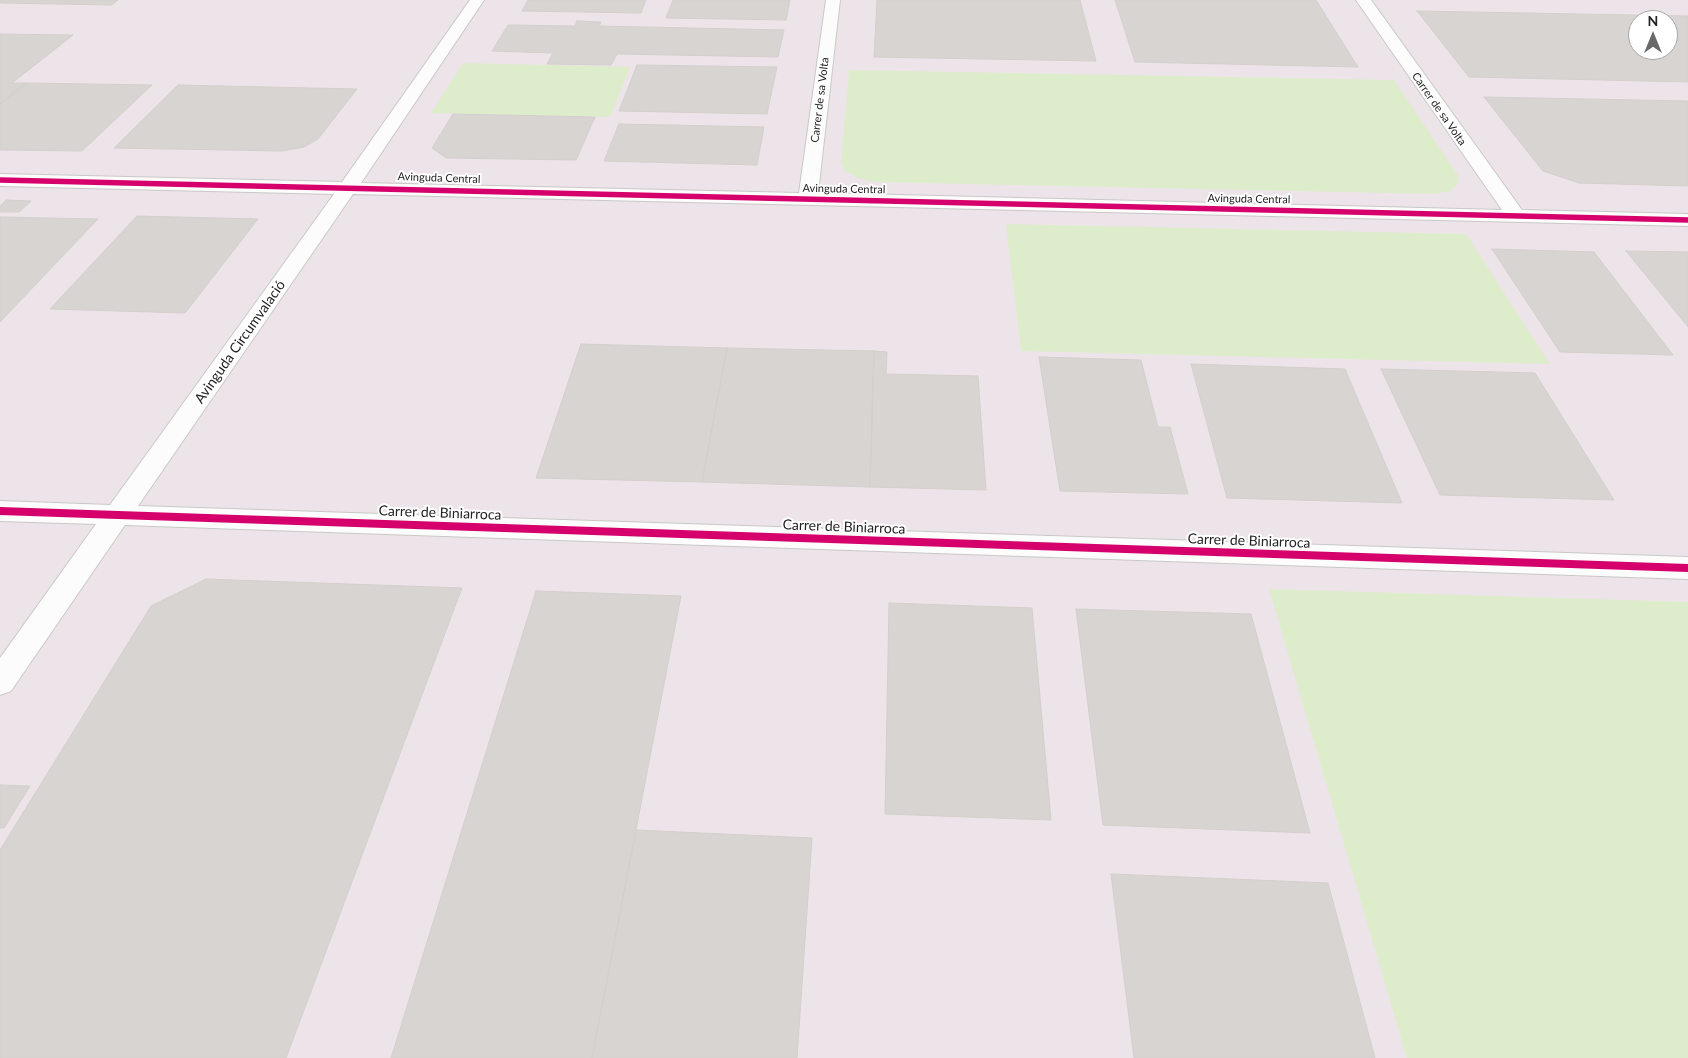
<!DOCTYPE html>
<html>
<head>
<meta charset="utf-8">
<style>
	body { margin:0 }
	#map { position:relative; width:1688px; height:1058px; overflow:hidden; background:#f0eeeb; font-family:Lato,sans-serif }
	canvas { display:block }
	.north { position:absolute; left:1628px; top:10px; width:50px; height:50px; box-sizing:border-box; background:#fff; border:1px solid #a7a7a7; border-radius:50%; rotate:0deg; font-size:14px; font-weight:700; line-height:20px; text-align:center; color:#222 }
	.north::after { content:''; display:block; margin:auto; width:18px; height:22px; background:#6a6968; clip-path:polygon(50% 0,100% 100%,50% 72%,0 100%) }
</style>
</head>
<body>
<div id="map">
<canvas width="1688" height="1058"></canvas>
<div class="north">N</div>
</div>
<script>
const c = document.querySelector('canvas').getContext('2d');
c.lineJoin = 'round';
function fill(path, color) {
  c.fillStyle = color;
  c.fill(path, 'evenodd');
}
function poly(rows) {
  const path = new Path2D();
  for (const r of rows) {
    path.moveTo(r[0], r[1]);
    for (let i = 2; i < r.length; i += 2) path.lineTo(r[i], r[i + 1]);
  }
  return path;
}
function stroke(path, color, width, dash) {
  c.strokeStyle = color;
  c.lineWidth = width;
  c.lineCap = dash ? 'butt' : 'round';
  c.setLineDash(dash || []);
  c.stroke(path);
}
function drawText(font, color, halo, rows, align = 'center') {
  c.font = font + ' Lato,sans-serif';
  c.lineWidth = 4;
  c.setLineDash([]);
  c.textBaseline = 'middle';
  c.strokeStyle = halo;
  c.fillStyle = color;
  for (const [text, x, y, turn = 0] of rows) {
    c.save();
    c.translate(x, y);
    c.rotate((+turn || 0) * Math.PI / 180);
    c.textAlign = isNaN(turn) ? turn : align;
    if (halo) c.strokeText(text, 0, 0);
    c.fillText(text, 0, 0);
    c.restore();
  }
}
const industrial = poly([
	[0,0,1688,0,1688,1058,0,1058],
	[1638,20,1668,20,1668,50,1638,50]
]);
const grass = poly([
	[463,63,630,67,610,117,431,113],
	[849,70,1394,80,1459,177,1457,185,1450,191,1435,194,875,182,858,178,845,171,841,163],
	[1006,224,1466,234,1550,364,1021,351],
	[1269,589,1688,602,1688,1058,1407,1058]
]);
const building = poly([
	[0,0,118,0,112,5,0,3,0,0],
	[528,0,646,0,641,13,522,11,528,0],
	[673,0,790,0,786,20,666,18,673,0],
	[877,0,1080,0,1096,61,874,57,877,0],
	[1115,0,1316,0,1358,67,1135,62,1115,0],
	[1417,11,1688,16,1688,82,1469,77,1417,11],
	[1638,20,1668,20,1668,50,1638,50,1638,20],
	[577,21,601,22,599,26,784,30,778,57,617,54,611,65,547,64,553,53,492,51,508,25,575,26,577,21],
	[0,34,73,35,12,83,26,83,0,104,0,34],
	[637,65,777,67,767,114,619,111,637,65],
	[26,83,152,85,82,151,0,150,0,104,26,83],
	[178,85,357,89,318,139,304,147,282,151,114,148,178,85],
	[1484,97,1688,101,1688,186,1579,183,1543,171,1484,97],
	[453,114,595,117,576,160,446,158,432,148,453,114],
	[619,124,764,127,757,165,604,161,619,124],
	[6,200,31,201,19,212,0,212,0,206,6,200],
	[137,216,258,219,185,313,50,309,137,216],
	[0,217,98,219,0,322,0,217],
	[1492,249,1594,252,1673,355,1560,352,1492,249],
	[1626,251,1688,252,1688,327,1626,251],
	[581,344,727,348,702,482,536,478,581,344],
	[727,348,874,351,870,487,702,482,727,348],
	[874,351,887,352,886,374,978,376,986,490,870,487,874,351],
	[1039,357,1141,360,1158,427,1170,427,1188,494,1060,491,1039,357],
	[1191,364,1345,369,1402,503,1227,498,1191,364],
	[1381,369,1535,373,1614,500,1440,495,1381,369],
	[206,579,462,588,286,1058,0,1058,0,850,151,606,206,579],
	[536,591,681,596,592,1058,391,1058,536,591],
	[889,603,1032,608,1051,820,885,814,889,603],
	[1076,609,1251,614,1310,833,1103,825,1076,609],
	[0,785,30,786,4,828,0,828,0,785],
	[636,830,812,838,797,1058,592,1058,636,830],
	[1111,874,1328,883,1375,1058,1134,1058,1111,874]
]);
const minor = poly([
	[470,0,484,0,361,183,799,193,826,0,840,0,818,193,1502,210,1356,0,1371,0,1522,210,1688,214,1688,226,353,194,138,506,1688,557,1688,579,125,525,11,691,0,695,0,658,96,524,0,521,0,501,110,505,334,194,0,186,0,174,342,182,470,0]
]);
const cyclewayFar1 = poly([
	[0,180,1688,220]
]);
const cycleway = poly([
	[0,511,1688,568]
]);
const farStreetnames = [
	["Carrer de sa Volta",820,100,-83],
	["Carrer de sa Volta",1439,109,55],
	["Avinguda Central",439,178,2],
	["Avinguda Central",844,189,1],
	["Avinguda Central",1249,199,1]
];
const streetNames = [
	["Avinguda Circumvalació",240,342,-55],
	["Carrer de Biniarroca",440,513,2],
	["Carrer de Biniarroca",844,527,2],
	["Carrer de Biniarroca",1249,541,2]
];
fill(industrial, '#ede4e9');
fill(grass, '#ddeccb');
fill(building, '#d7d4d2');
stroke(building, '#d3d0cc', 1);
stroke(minor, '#c9c8c7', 2);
fill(minor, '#fdfcfc');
stroke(cyclewayFar1, '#d6006c', 5.5);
stroke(cycleway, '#d6006c', 8);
drawText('11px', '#222', '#fff', farStreetnames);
drawText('14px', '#222', '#fff', streetNames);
</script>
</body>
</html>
